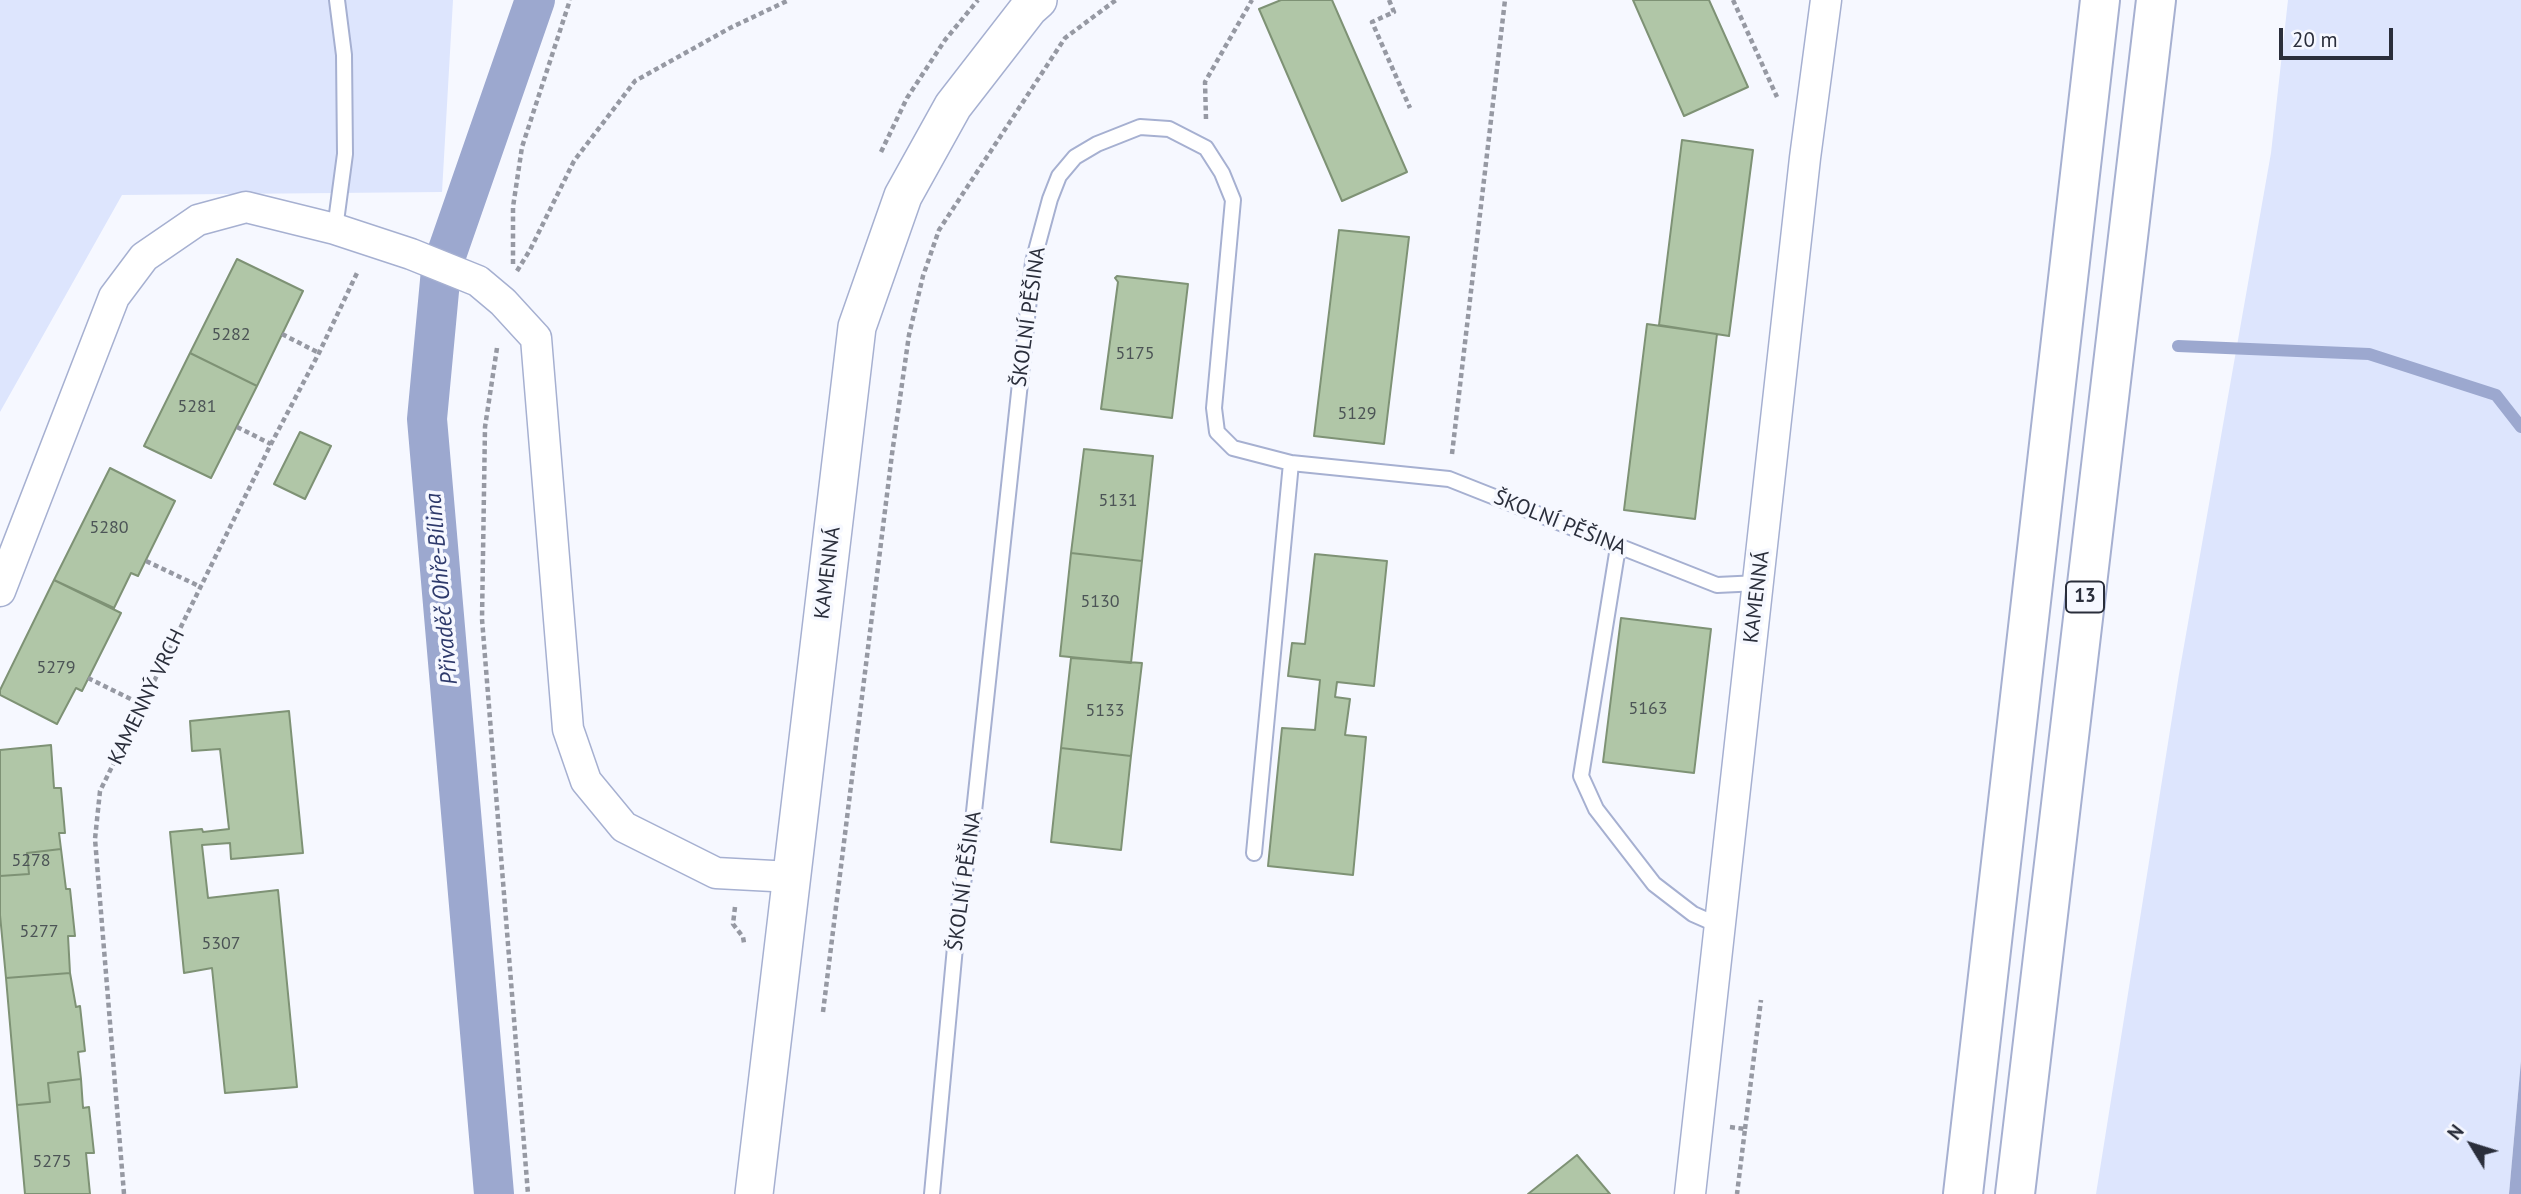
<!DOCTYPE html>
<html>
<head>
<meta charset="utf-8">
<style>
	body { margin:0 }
	#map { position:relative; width:2521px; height:1194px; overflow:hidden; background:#f6f8ff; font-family:"PT Sans",sans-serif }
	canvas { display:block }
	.north { position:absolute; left:2437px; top:1110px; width:70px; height:70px; -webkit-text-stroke:5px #f6f8ff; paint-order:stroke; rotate:308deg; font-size:19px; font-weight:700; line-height:28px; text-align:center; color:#2a2e3b }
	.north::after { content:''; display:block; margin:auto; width:24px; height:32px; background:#2a2e3b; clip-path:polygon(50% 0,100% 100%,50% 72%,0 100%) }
	.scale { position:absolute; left:2279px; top:28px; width:114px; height:32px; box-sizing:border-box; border:4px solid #2a2e3b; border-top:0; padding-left:9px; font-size:21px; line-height:24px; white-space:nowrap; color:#2a2e3b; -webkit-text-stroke:5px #f6f8ff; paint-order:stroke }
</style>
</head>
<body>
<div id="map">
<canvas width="2521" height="1194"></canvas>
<div class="north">N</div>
<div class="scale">20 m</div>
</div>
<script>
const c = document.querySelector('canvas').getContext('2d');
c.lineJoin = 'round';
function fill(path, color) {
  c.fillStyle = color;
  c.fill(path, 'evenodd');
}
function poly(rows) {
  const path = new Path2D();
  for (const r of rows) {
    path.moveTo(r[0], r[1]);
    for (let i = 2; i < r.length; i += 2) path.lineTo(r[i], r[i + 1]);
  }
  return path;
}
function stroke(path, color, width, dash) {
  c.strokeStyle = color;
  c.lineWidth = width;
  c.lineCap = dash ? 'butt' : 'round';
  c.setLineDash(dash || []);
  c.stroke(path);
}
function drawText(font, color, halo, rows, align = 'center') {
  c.font = font + ' "PT Sans",sans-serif';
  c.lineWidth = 7;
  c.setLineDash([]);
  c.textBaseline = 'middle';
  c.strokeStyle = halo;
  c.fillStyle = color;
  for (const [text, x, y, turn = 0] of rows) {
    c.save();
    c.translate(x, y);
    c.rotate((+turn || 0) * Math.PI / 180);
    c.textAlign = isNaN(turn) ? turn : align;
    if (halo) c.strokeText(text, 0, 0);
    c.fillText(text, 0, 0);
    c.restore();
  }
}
const green = poly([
	[0,0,453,0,442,192,122,195,0,412],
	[2288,0,2521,0,2521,1061,2509,1194,2096,1194,2179,674,2271,153]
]);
const water = poly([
	[2521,1061,2521,1194,2509,1194]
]);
const stream = poly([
	[2178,346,2369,354,2496,395,2521,427]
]);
const canal = poly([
	[494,1194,427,419,441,270,535,0]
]);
const building = poly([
	[1281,0,1332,0,1407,172,1342,201,1259,9,1281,0],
	[1633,0,1709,0,1748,87,1684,116,1633,0],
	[1682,140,1753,150,1729,336,1659,325,1682,140],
	[1339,230,1409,237,1384,444,1314,436,1339,230],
	[237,259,303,291,257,386,190,353,237,259],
	[1117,276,1188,284,1172,418,1101,409,1118,282,1115,278,1117,276],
	[1647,324,1717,334,1695,519,1624,510,1647,324],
	[190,353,257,386,211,478,144,446,190,353],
	[300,432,331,446,305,499,274,484,300,432],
	[1084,449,1153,456,1142,561,1071,553,1084,449],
	[110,468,175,501,138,576,131,573,114,608,54,580,110,468],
	[1071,553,1142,561,1131,663,1060,656,1071,553],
	[1315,554,1387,561,1374,686,1337,682,1335,697,1350,699,1345,735,1366,737,1353,875,1268,866,1282,728,1315,730,1320,680,1288,676,1292,643,1305,644,1315,554],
	[54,580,121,613,82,691,76,688,57,724,0,695,0,690,54,580],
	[1621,618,1711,629,1694,773,1603,762,1621,618],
	[1071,658,1142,663,1131,756,1061,748,1071,658],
	[289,711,303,853,231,859,230,843,202,845,208,898,278,890,297,1087,225,1093,212,968,184,973,170,832,202,829,203,832,229,829,220,749,192,751,190,721,289,711],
	[51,745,54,788,61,788,65,833,59,833,61,849,27,853,29,874,0,876,0,750,51,745],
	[1061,748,1131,756,1121,850,1051,842,1061,748],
	[61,849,66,889,70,889,75,936,68,936,70,973,6,978,0,915,0,876,29,874,27,853,61,849],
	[70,973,76,1007,80,1006,85,1051,78,1052,81,1079,48,1083,50,1102,17,1105,6,978,70,973],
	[81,1079,83,1108,89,1107,94,1153,86,1153,90,1194,25,1194,17,1105,50,1102,48,1083,81,1079],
	[1577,1155,1610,1194,1528,1194,1577,1155]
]);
const path = poly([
	[1389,0,1394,12,1372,22,1410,108],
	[1733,0,1777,97],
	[1206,119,1205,82,1252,0],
	[881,152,907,98,945,40,978,0],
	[513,264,513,207,522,147,570,0],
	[517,271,530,250,574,161,635,81,730,28,789,0],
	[282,334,319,353],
	[497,348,485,427,482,619,528,1194],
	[237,427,271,444],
	[1452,454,1505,0],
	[146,561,201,587],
	[88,678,143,705],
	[735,907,733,924,743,937,744,943],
	[823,1012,892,454,909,335,923,276,939,230,1065,38,1116,0],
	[1730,1127,1745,1129,1737,1194],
	[1745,1129,1761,1000],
	[124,1194,95,839,100,791,271,444,319,353,357,273]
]);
const service = poly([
	[335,229,345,154,344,55,337,0],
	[1618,547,1581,776,1596,809,1654,884,1693,914,1718,925],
	[1254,853,1291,463],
	[932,1194,958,915,973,821,1033,262,1050,199,1059,176,1075,157,1097,144,1140,127,1169,129,1206,148,1222,173,1233,200,1214,408,1217,432,1233,448,1291,463,1449,479,1717,585,1759,583]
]);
const minor = poly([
	[0,591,114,297,144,257,198,220,246,207,335,229,411,254,478,281,503,302,536,338,568,729,586,781,624,827,716,873,792,877],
	[1690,1194,1805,158,1826,0]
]);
const tertiary = poly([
	[754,1194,857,327,903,196,953,106,1029,8,1038,0]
]);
const trunk = poly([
	[1963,1194,2100,0],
	[2015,1194,2156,0]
]);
const numberNames = [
	["5282",231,335],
	["5175",1135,354],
	["5281",197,407],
	["5129",1357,414],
	["5131",1118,501],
	["5280",109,528],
	["5130",1100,602],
	["5279",56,668],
	["5163",1648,709],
	["5133",1105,711],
	["5278",31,861],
	["5277",39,932],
	["5307",221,944],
	["5275",52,1162]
];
const shields = [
	[2085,597,38]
];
const shieldNames = [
	["13",2085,597]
];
const streetNames = [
	["ŠKOLNÍ PĚŠINA",1029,317,-82],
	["ŠKOLNÍ PĚŠINA",1560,523,22],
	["KAMENNÁ",828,573,-83],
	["KAMENNÁ",1757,597,-83],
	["KAMENNÝ VRCH",147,697,-64],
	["ŠKOLNÍ PĚŠINA",965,881,-82]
];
const waterNames = [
	["Přivaděč Ohře-Bílina",442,589,-95]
];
fill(green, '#dde5fd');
fill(water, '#9ca8cf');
stroke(stream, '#9ca8cf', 12);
stroke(canal, '#9ca8cf', 40);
fill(building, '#b0c6a7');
stroke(building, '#7e9275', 2);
stroke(service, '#a6b0d1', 18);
stroke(minor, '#a6b0d1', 33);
stroke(tertiary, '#a6b0d1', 40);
stroke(trunk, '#a6b0d1', 42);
stroke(path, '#9699a3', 4.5, [5, 3.5]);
stroke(service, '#fff', 14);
stroke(minor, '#fff', 30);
stroke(tertiary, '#fff', 37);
stroke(trunk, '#fff', 38);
drawText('18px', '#4c5456', null, numberNames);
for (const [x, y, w] of shields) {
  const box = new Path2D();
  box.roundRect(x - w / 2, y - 15.5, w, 31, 5);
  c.fillStyle = '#f6f8ff';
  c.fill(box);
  stroke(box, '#2a2e3b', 2);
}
drawText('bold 19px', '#2a2e3b', null, shieldNames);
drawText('21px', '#2a2e3b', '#f6f8ff', streetNames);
drawText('italic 23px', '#2d396b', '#f6f8ff', waterNames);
</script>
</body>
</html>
